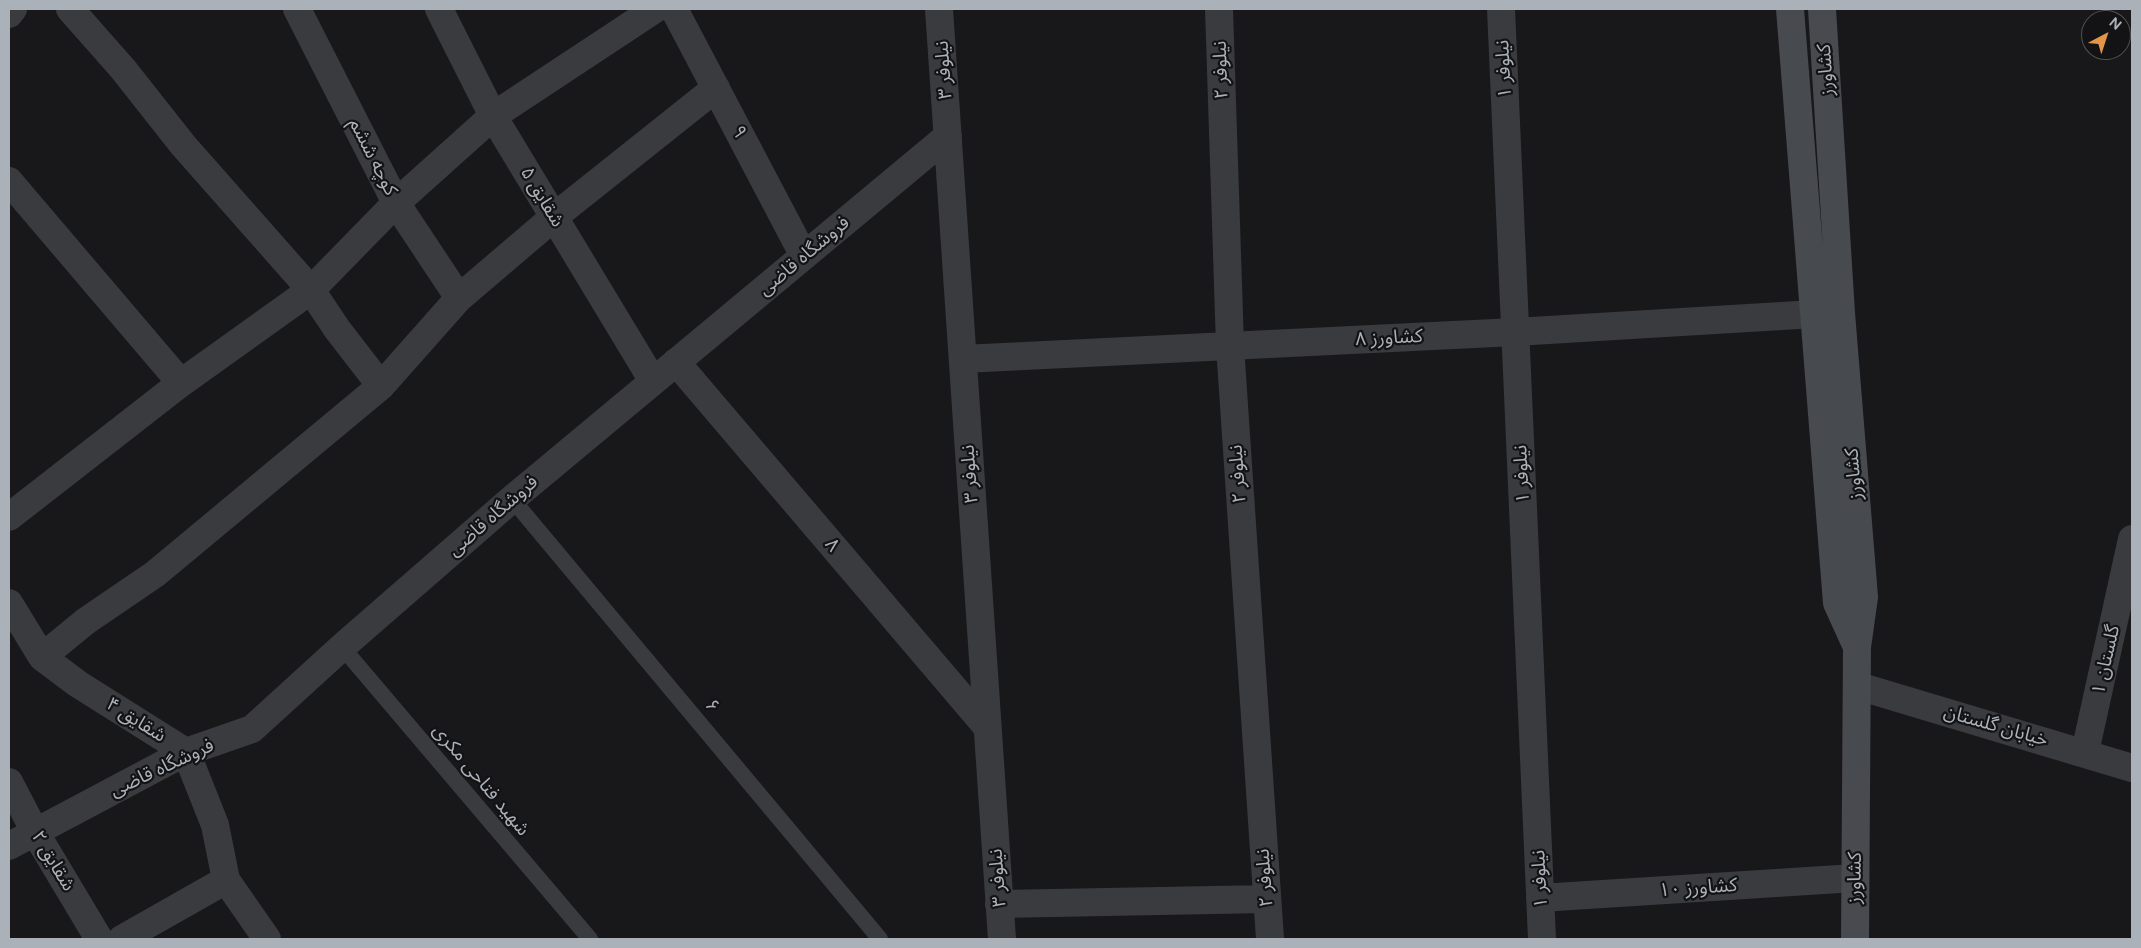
<!DOCTYPE html>
<html>
<head>
<meta charset="utf-8">
<style>
	body { margin:0 }
	#map { position:relative; width:2141px; height:948px; overflow:hidden; background:#18181a; font-family:Figtree,sans-serif }
	canvas { display:block }
	.frame { position:absolute; inset:0; border:10px solid #abb1b8; pointer-events:none }
	.north { position:absolute; left:2081px; top:10px; width:50px; height:50px; box-sizing:border-box; background:#131315; border:1px solid #505256; border-radius:50%; rotate:40deg; font-size:14px; font-weight:700; line-height:20px; text-align:center; color:#abb1b8 }
	.north::after { content:''; display:block; margin:auto; width:18px; height:22px; background:#e29548; clip-path:polygon(50% 0,100% 100%,50% 72%,0 100%) }
</style>
</head>
<body>
<div id="map">
<canvas width="2141" height="948"></canvas>
<div class="frame"></div>
<div class="north">N</div>
</div>
<script>
const c = document.querySelector('canvas').getContext('2d');
c.lineJoin = 'round';
function poly(rows) {
  const path = new Path2D();
  for (const r of rows) {
    path.moveTo(r[0], r[1]);
    for (let i = 2; i < r.length; i += 2) path.lineTo(r[i], r[i + 1]);
  }
  return path;
}
function stroke(path, color, width, dash) {
  c.strokeStyle = color;
  c.lineWidth = width;
  c.lineCap = dash ? 'butt' : 'round';
  c.setLineDash(dash || []);
  c.stroke(path);
}
function drawText(font, color, halo, rows, align = 'center') {
  c.font = font + ' Figtree,"Noto Sans Arabic",sans-serif';
  c.lineWidth = 4.5;
  c.setLineDash([]);
  c.textBaseline = 'middle';
  c.strokeStyle = halo;
  c.fillStyle = color;
  for (const [text, x, y, turn = 0] of rows) {
    c.save();
    c.translate(x, y);
    c.rotate((+turn || 0) * Math.PI / 180);
    c.textAlign = isNaN(turn) ? turn : align;
    if (halo) c.strokeText(text, 0, 0);
    c.fillText(text, 0, 0);
    c.restore();
  }
}
const service = poly([
	[512,499,880,939],
	[342,647,590,939]
]);
const minor = poly([
	[70,9,123,69,183,145,311,290,337,329,381,386],
	[297,9,396,203,459,298],
	[439,9,493,116,653,381],
	[674,9,804,256],
	[939,9,1002,939],
	[1219,9,1230,346,1270,939],
	[1501,9,1542,939],
	[9,14,13,9],
	[9,181,181,383],
	[963,359,1515,332,1815,314],
	[676,362,987,727],
	[9,517,181,383,311,290,396,203,493,116,655,9],
	[9,603,42,657,78,684,186,752,215,825,226,880,267,939],
	[42,657,86,621,155,574,381,386,459,298,554,217,716,88],
	[2085,752,2132,539],
	[9,782,35,832,99,939],
	[9,846,186,752,252,729,342,647,512,499,948,136],
	[1540,898,1855,878],
	[999,904,1267,899],
	[122,939,226,880]
]);
const tertiary = poly([
	[1858,686,2132,768]
]);
const secondary = poly([
	[1790,9,1837,603,1857,647],
	[1822,9,1841,313,1864,597,1857,647,1855,939]
]);
const streetNames = [
	["نیلوفر ۱",1504,69,-93],
	["نیلوفر ۳",944,70,-94],
	["نیلوفر ۲",1221,70,-92],
	["کشاورز",1826,70,-94],
	["۹",739,132,62],
	["کوچه ششم",373,157,63],
	["شقایق ۵",542,197,59],
	["فروشگاه قاضی",804,256,-40],
	["کشاورز ۸",1389,338,-3],
	["نیلوفر ۳",970,474,-94],
	["نیلوفر ۲",1238,474,-94],
	["نیلوفر ۱",1522,474,-93],
	["کشاورز",1854,474,-95],
	["فروشگاه قاضی",493,516,-41],
	["۸",832,545,50],
	["گلستان ۱",2106,660,-77],
	["۶",712,706,50],
	["شقایق ۴",136,720,32],
	["خیابان گلستان",1996,726,16],
	["فروشگاه قاضی",162,768,-25],
	["شهید فتاحی مکری",481,780,50],
	["شقایق ۲",53,861,59],
	["نیلوفر ۳",998,878,-94],
	["نیلوفر ۲",1265,878,-94],
	["کشاورز",1855,878,-89],
	["نیلوفر ۱",1540,879,-93],
	["کشاورز ۱۰",1698,888,-4]
];
stroke(service, '#393b3e', 16);
stroke(minor, '#393b3e', 28);
stroke(tertiary, '#393b3e', 28);
stroke(secondary, '#474a4e', 28);
drawText('19px', '#abb1b8', '#131315', streetNames);
</script>
</body>
</html>
